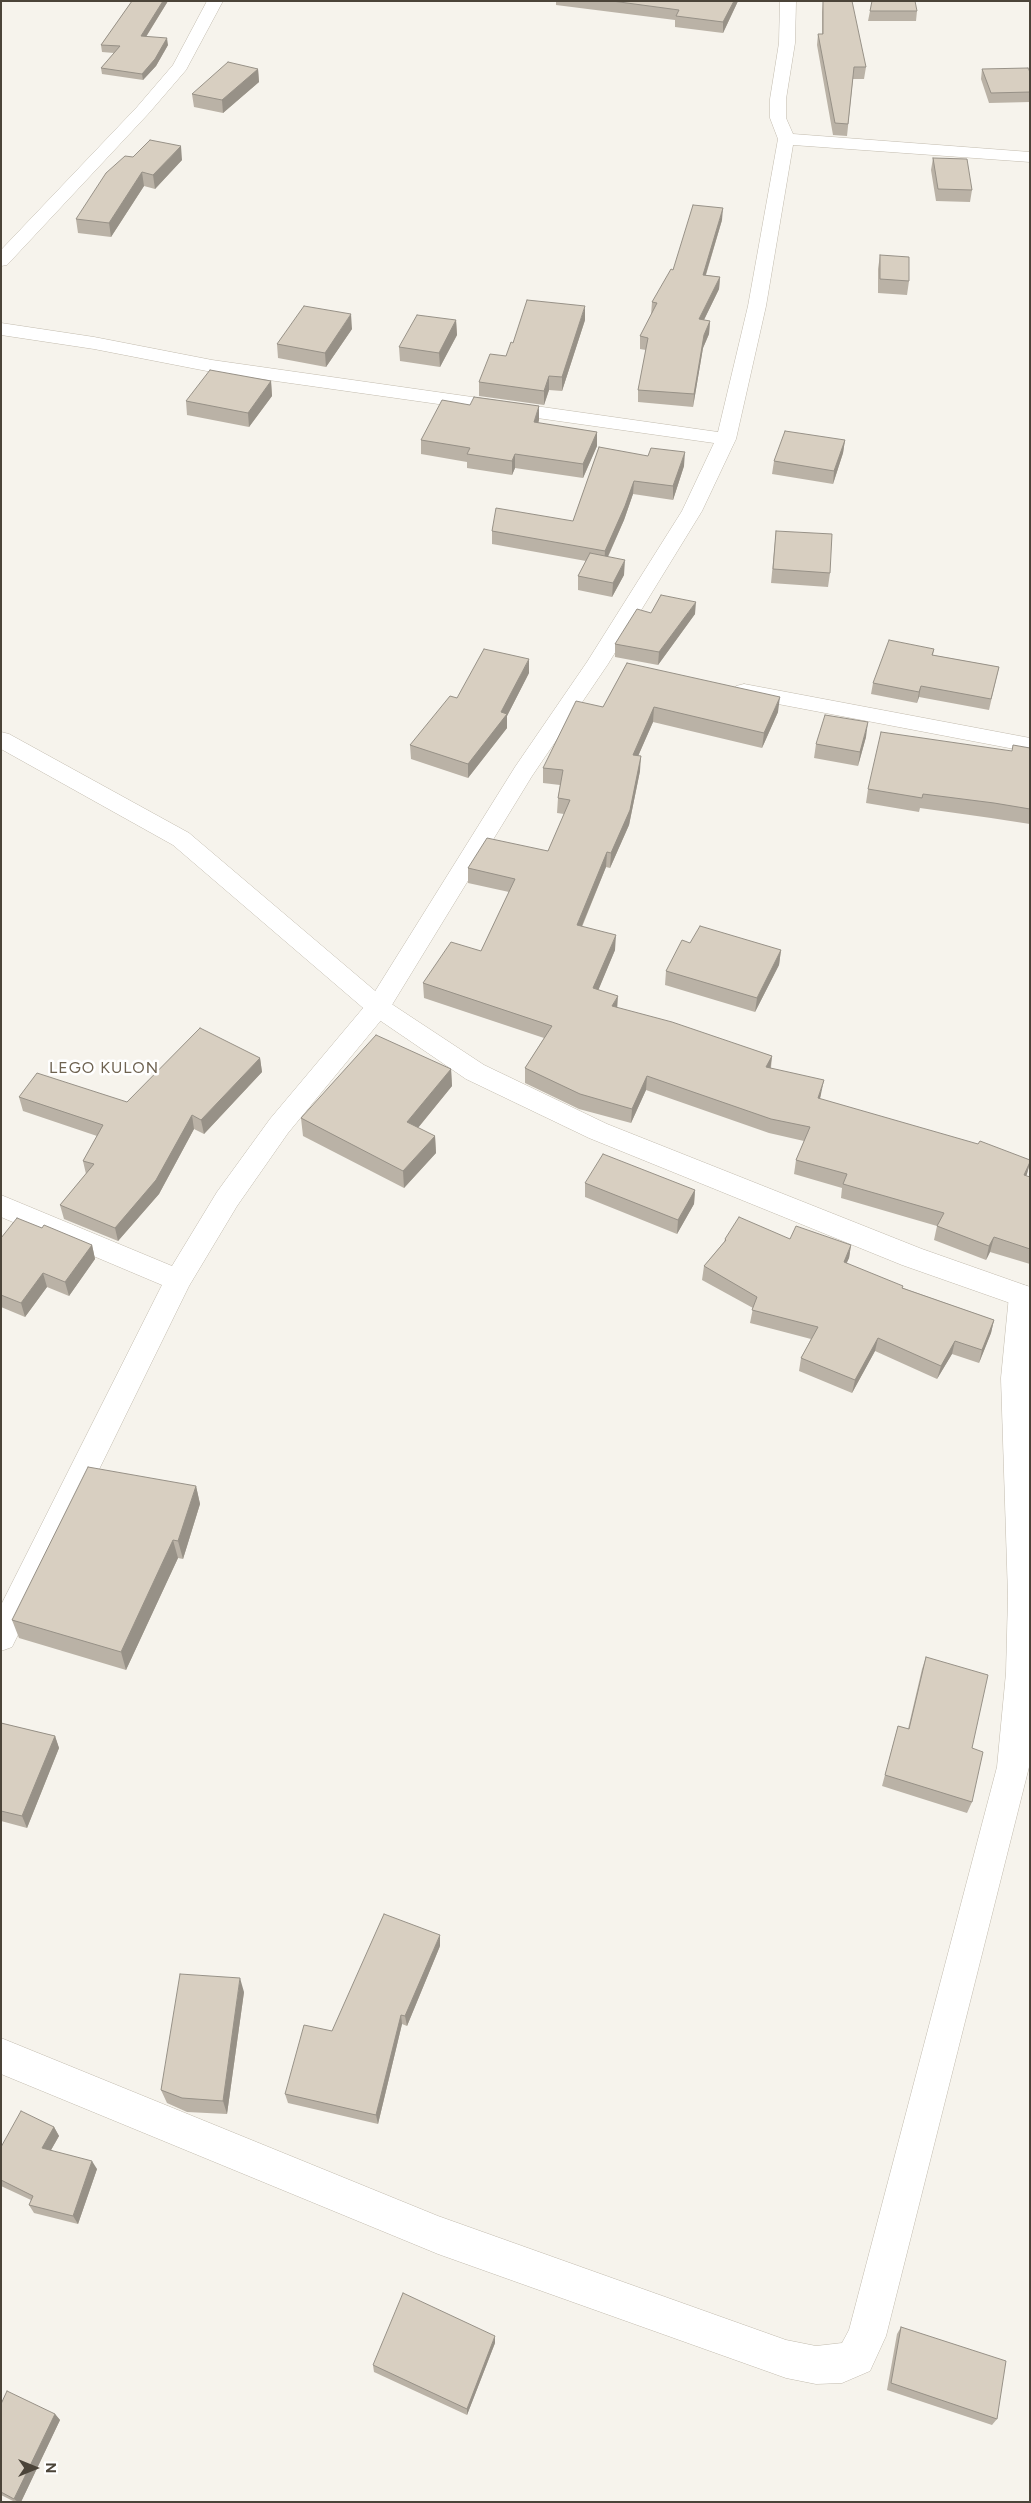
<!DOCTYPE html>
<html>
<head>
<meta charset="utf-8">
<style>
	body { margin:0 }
	#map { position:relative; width:1031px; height:2503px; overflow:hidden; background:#f6f3ec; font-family:Figtree,sans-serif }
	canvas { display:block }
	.frame { position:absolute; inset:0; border:2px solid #4b4439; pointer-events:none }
	.north { position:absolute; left:10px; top:2443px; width:50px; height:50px; -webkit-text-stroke:4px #fff; paint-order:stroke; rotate:90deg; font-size:14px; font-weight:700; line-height:20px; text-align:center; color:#4b4439 }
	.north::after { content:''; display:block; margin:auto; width:18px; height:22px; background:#4b4439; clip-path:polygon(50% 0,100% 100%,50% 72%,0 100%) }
</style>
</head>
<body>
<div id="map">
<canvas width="1031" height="2503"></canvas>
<div class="frame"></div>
<div class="north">N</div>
</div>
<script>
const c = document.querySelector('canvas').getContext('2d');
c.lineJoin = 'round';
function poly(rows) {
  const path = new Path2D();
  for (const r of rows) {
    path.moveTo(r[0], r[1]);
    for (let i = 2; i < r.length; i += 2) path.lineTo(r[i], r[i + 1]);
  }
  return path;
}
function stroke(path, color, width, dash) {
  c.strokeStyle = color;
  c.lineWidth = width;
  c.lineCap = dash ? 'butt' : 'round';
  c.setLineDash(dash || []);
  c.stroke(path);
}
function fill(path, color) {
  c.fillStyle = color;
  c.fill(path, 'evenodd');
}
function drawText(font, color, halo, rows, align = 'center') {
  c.font = font + ' Figtree,sans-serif';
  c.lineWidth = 5;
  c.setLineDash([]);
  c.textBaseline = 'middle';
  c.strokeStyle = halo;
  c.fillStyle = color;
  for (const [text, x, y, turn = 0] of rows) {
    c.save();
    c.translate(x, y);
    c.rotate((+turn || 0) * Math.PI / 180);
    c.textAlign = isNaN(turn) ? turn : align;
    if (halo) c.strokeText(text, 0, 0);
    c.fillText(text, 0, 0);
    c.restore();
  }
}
const minor = poly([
	[207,1,223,1,186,70,149,113,7,265,1,266,1,250,137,107,173,65,207,1],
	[780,1,796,1,795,43,786,99,786,118,793,134,1030,152,1030,162,793,145,766,306,736,439,702,511,608,664,532,776,387,1013,288,1133,237,1206,189,1286,12,1647,1,1651,1,1605,162,1285,1,1217,1,1195,172,1266,217,1192,270,1119,369,1001,515,767,587,662,682,511,714,443,212,372,94,349,1,335,1,323,94,337,212,360,718,432,748,306,778,139,770,118,770,99,779,43,780,1],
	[744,684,1030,738,1030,752,736,696,733,691,736,686,744,684],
	[1023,1285,1030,1287,1029,1767,886,2336,870,2371,842,2383,816,2384,786,2378,438,2254,1,2074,1,2038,438,2216,786,2340,816,2346,842,2343,849,2330,997,1767,1006,1673,1008,1596,1001,1378,1009,1296,1013,1288,1023,1285]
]);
const tertiary = poly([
	[1,732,9,734,189,833,387,1001,484,1065,607,1124,922,1249,1030,1287,1030,1310,902,1265,589,1138,466,1079,369,1013,173,845,1,749,1,732]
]);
const wall = poly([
	[132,1,168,1,146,37,168,45,156,66,143,80,102,74,101,68,114,53,102,52,101,45],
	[556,1,738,1,723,33,675,27,675,20,556,5],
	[823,1,866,67,864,79,853,79,847,136,833,135,817,45,818,34,822,34,822,12],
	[870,11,917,11,916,21,868,21],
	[258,69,259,82,223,113,194,107,192,94],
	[982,69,1030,72,1030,102,989,103,981,79],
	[133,157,182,160,155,189,144,186,111,237,78,233,76,219],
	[933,158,972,190,970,202,936,201,931,170],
	[722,220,706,275,720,277,719,289,704,320,710,321,709,334,703,348,693,407,638,402,638,390,646,350,640,349,640,336,651,315,652,302,673,270],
	[880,255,909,281,907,295,878,293,878,269],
	[456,320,457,335,440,367,400,361,399,347],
	[585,320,562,391,549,390,544,405,479,396,479,382,506,356,513,343],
	[352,329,326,367,278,358,277,344],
	[271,381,272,396,249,427,187,415,186,401],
	[539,420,538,423,597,432,597,446,583,478,515,468,512,475,467,468,467,462,421,454,421,440],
	[845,440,843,453,833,484,772,474,774,461],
	[599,447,684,466,673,500,633,494,624,520,608,557,624,575,612,597,578,590,578,576,586,561,492,544,492,531,573,521],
	[776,531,830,573,828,587,771,583],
	[651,613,695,614,658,665,615,657,615,644],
	[934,649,933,655,999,667,989,710,919,697,917,703,871,694,873,683],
	[627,663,778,712,762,748,653,722,638,756,640,771,629,825,610,868,606,867,582,927,615,950,598,990,617,1008,772,1056,771,1068,821,1094,820,1099,1030,1160,1030,1164,1026,1176,1030,1177,1030,1264,990,1252,986,1260,934,1240,937,1226,841,1198,842,1188,794,1174,796,1160,804,1141,769,1133,646,1090,631,1123,579,1109,525,1083,525,1068,544,1038,424,998,423,983,481,951,509,892,468,883,468,868,548,851,564,814,557,813,558,798,560,785,543,783,543,768,603,707],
	[529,673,507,716,507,728,468,778,411,759,410,745,457,698],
	[866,737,858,766,814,758,816,744],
	[1030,748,1030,824,991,818,920,808,919,812,866,803,868,789,1012,751],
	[690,943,781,950,779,965,755,1012,665,985,666,971],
	[260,1058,262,1072,204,1134,194,1129,159,1194,118,1241,64,1219,60,1205,86,1174,83,1161,97,1136,23,1111,19,1097,127,1102],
	[451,1069,452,1086,418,1128,435,1136,436,1153,404,1188,303,1136,301,1118],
	[585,1183,695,1190,694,1204,677,1234,585,1197],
	[42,1228,92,1245,95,1259,69,1296,47,1287,25,1317,1,1307,1,1238],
	[725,1239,790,1239,851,1245,849,1258,846,1263,903,1288,994,1320,991,1333,979,1363,952,1354,937,1379,875,1351,852,1393,799,1371,801,1358,811,1339,750,1323,753,1308,702,1280,704,1266,724,1242],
	[196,1486,200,1504,183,1559,178,1558,126,1670,19,1638,12,1620],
	[926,1657,972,1748,972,1802,967,1813,882,1786,898,1726,908,1729,922,1669],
	[1,1723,55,1736,59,1748,27,1828,1,1821],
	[440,1946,407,2026,402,2024,378,2124,288,2103,285,2094,332,2031],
	[244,1992,227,2114,187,2112,167,2103,161,2090],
	[54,2127,59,2136,51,2150,97,2169,78,2224,34,2213,29,2205,31,2200,1,2186,1,2147],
	[901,2327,997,2419,992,2425,887,2390,897,2334],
	[495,2343,467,2415,374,2372,373,2365],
	[1,2404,55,2414,60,2420,21,2502,15,2502,1,2495]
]);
const shadedWall = poly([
	[163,1,168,1,142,43,141,36],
	[734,1,738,1,723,33,723,22],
	[167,38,168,45,156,66,143,80,142,74],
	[258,69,259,82,223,113,222,100],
	[181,146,182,160,155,189,153,175],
	[142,172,144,186,111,237,109,223],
	[723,208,722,220,702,287,703,275],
	[720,277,719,289,698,332,699,319],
	[585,306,585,320,562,391,562,377],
	[351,314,352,329,326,367,325,353],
	[456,320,457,335,440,367,439,353],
	[710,321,709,334,703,348,693,407,694,394,704,335],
	[549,376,549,390,544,405,544,391],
	[271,381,272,396,249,427,248,413],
	[539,406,539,420,534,437,534,422],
	[597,432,597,446,583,478,583,464],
	[845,440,843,453,833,484,834,471],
	[685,452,684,466,673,500,673,486],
	[515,454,515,468,512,475,512,461],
	[634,481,633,494,624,520,604,565,605,551],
	[625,560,624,575,612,597,613,583],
	[696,602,695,614,658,665,659,652],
	[529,659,529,673,507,716,507,728,468,778,468,764,501,712],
	[921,686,919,697,917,703,919,692],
	[780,697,778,712,762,748,764,733],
	[654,707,653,722,632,770,633,755],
	[868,722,866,737,858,766,860,752],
	[641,756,640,771,629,825,610,868,611,853],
	[607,852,606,867,576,940,577,925],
	[616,935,615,950,593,1003,593,988],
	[781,950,779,965,755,1012,757,998],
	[618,996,617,1011,612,1006],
	[772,1056,770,1070,766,1067],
	[260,1058,262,1072,204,1134,201,1120],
	[451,1069,452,1086,408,1140,407,1122],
	[647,1076,646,1090,631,1123,632,1109],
	[824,1080,821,1094,816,1113,818,1098],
	[192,1115,194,1129,159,1194,118,1241,115,1228],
	[435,1136,436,1153,404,1188,403,1171],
	[1030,1162,1027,1174,1020,1189,1024,1175],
	[695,1190,694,1204,677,1234,678,1220],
	[994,1237,990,1252,986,1260,989,1246],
	[92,1245,95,1259,69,1296,65,1282],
	[851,1245,849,1258,841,1276,844,1262],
	[43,1273,47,1287,25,1317,21,1303],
	[994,1320,991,1333,979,1363,982,1350],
	[878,1338,875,1351,852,1393,855,1380],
	[955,1341,952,1354,937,1379,941,1366],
	[196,1486,200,1504,183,1559,178,1541],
	[173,1540,178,1558,126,1670,121,1652],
	[55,1736,59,1748,27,1828,22,1816],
	[440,1935,440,1946,407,2026,405,2016],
	[240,1978,244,1992,227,2114,223,2101],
	[401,2015,402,2024,378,2124,376,2115],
	[54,2127,59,2136,47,2157,42,2148],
	[92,2161,97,2169,78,2224,73,2216],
	[495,2336,495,2343,467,2415,467,2409],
	[55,2414,60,2420,21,2502,18,2502,14,2499]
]);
const building = poly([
	[132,1,163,1,141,36,167,38,155,59,142,74,101,68,120,46,101,45,132,1],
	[612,1,734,1,723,22,676,16,679,10,612,1],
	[823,1,852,1,866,67,854,67,848,124,835,123,818,34,823,34,823,1],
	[872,1,915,1,917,11,870,11,872,1],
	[228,62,258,69,222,100,192,94,228,62],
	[1028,68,1030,72,1030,92,991,93,982,69,1028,68],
	[150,140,181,146,153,175,142,172,109,223,76,219,106,173,125,156,133,157,150,140],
	[933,158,967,159,972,190,938,189,933,158],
	[693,205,723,208,703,275,720,277,699,319,710,321,704,335,694,394,638,390,648,338,640,336,657,303,652,302,671,269,673,270,693,205],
	[880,255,909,257,909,281,880,279,880,255],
	[527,300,585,306,562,377,549,376,544,391,479,382,490,354,506,356,511,342,513,343,527,300],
	[304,306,351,314,325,353,277,344,304,306],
	[417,315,456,320,439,353,399,347,417,315],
	[210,370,271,381,248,413,186,401,210,370],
	[474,397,539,406,534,422,597,432,583,464,515,454,512,461,467,454,470,448,421,440,442,400,470,405,474,397],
	[785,431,845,440,834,471,774,461,785,431],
	[599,447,648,456,651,448,685,452,673,486,634,481,625,506,605,551,492,531,496,508,573,521,599,447],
	[776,531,832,534,830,573,773,569,776,531],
	[590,553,625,560,613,583,578,576,590,553],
	[661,595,696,602,659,652,615,644,637,609,651,613,661,595],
	[889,640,934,649,932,655,999,667,991,699,921,686,919,692,873,683,889,640],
	[484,649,529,659,501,712,507,714,468,764,410,745,450,696,457,698,484,649],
	[627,663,780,697,764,733,654,707,633,755,641,756,630,810,611,853,607,852,577,925,616,935,593,988,618,996,612,1006,672,1022,772,1056,766,1067,824,1080,818,1098,978,1144,980,1141,1030,1160,1030,1162,1024,1175,1030,1177,1030,1249,994,1237,989,1246,937,1226,944,1213,843,1184,847,1174,796,1160,810,1127,771,1119,647,1076,632,1109,580,1094,525,1068,552,1026,423,983,451,942,481,951,515,879,468,868,487,838,548,851,570,800,558,798,563,770,543,768,576,701,603,707,627,663],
	[825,715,868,722,860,752,816,744,825,715],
	[881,732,1012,751,1013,745,1030,748,1030,809,994,803,923,794,922,798,868,789,881,732],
	[700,926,781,950,757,998,666,971,682,940,690,943,700,926],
	[200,1028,260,1058,201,1120,192,1115,156,1180,115,1228,60,1205,94,1164,83,1161,103,1125,19,1097,37,1073,127,1102,200,1028],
	[376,1035,451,1069,407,1122,435,1136,403,1171,301,1118,376,1035],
	[603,1154,695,1190,678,1220,585,1183,603,1154],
	[739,1217,790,1239,796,1226,851,1245,844,1262,903,1286,902,1288,994,1320,982,1350,955,1341,941,1366,878,1338,855,1380,801,1358,818,1327,752,1310,757,1297,704,1266,726,1240,725,1239,739,1217],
	[17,1218,42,1228,44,1225,92,1245,65,1282,43,1273,21,1303,1,1295,1,1238,17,1218],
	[88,1467,196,1486,178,1541,173,1540,121,1652,12,1620,88,1467],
	[926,1657,988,1675,972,1748,983,1752,972,1802,885,1775,898,1726,909,1729,926,1657],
	[1,1723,55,1736,22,1816,1,1811,1,1723],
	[384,1914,440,1935,405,2016,401,2015,376,2115,285,2094,304,2025,332,2031,384,1914],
	[180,1974,240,1978,223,2101,182,2098,161,2090,180,1974],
	[21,2111,54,2127,42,2148,92,2161,73,2216,29,2205,33,2196,1,2180,1,2147,21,2111],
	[403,2293,495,2336,467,2409,373,2365,403,2293],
	[901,2327,1006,2361,997,2419,891,2383,901,2327],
	[7,2391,55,2414,14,2499,1,2492,1,2404,7,2391]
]);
const quarterNames = [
	["LEGO KULON",104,1068]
];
stroke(minor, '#c2bbae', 1);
stroke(tertiary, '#c2bbae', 1);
fill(minor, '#fff');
fill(tertiary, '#fff');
fill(wall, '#bab2a6');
fill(shadedWall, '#979187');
fill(building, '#d8cfc1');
stroke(building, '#979187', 1);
c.letterSpacing = '1px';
drawText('16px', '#6e6250', '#fff', quarterNames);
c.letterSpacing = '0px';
</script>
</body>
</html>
